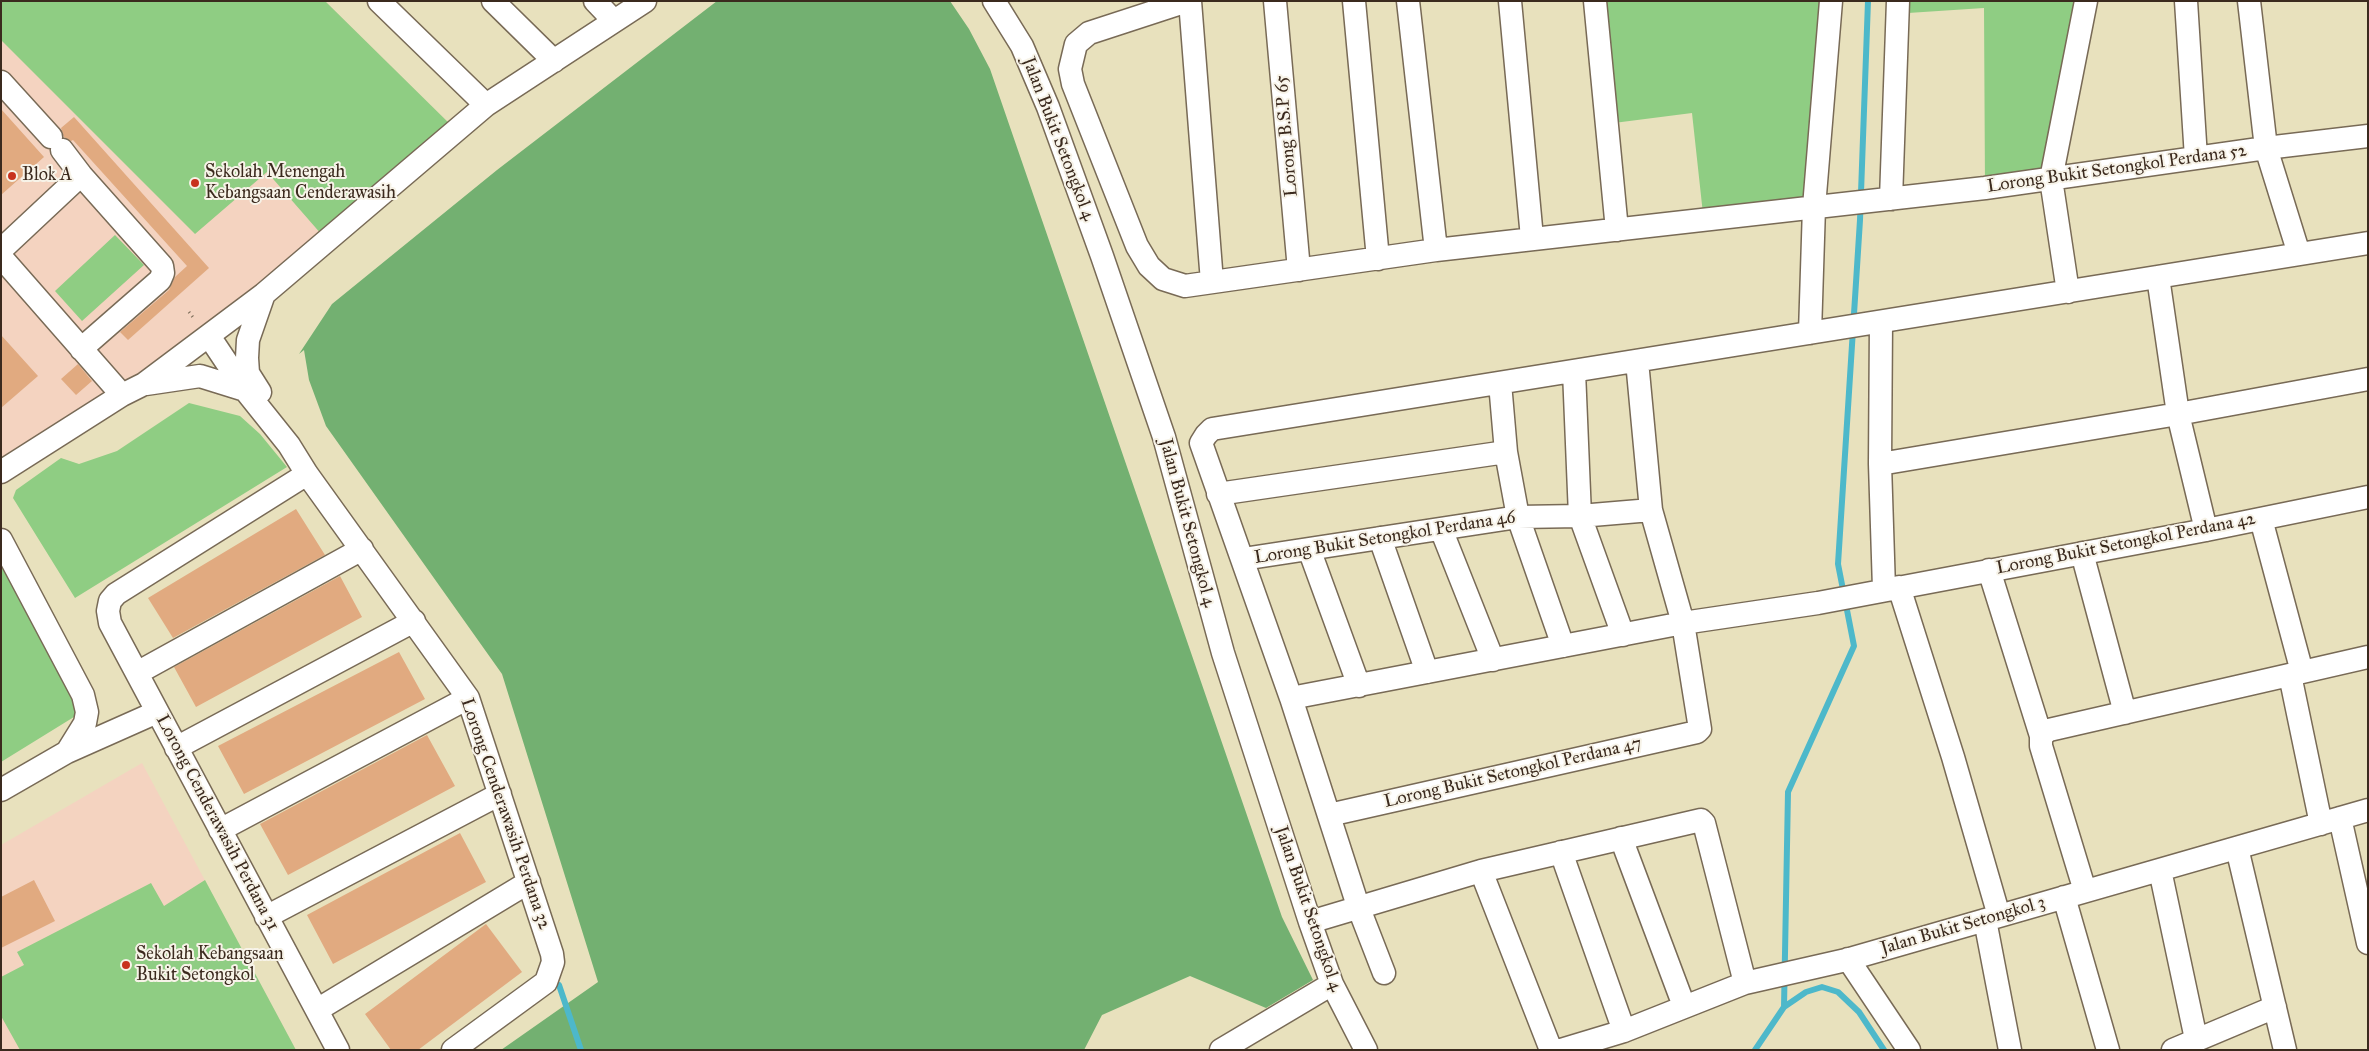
<!DOCTYPE html>
<html>
<head>
<meta charset="utf-8">
<style>
	body { margin:0 }
	#map { position:relative; width:2369px; height:1051px; overflow:hidden; background:#e8e1bd; font-family:"IM FELL Great Primer",serif }
	canvas { display:block }
	.frame { position:absolute; inset:0; border:2px solid #3b2a1e; pointer-events:none }
</style>
</head>
<body>
<div id="map">
<canvas width="2369" height="1051"></canvas>
<div class="frame"></div>
</div>
<script>
const c = document.querySelector('canvas').getContext('2d');
c.lineJoin = 'round';
function fill(path, color) {
  c.fillStyle = color;
  c.fill(path, 'evenodd');
}
function poly(rows) {
  const path = new Path2D();
  for (const r of rows) {
    path.moveTo(r[0], r[1]);
    for (let i = 2; i < r.length; i += 2) path.lineTo(r[i], r[i + 1]);
  }
  return path;
}
function stroke(path, color, width, dash) {
  c.strokeStyle = color;
  c.lineWidth = width;
  c.lineCap = dash ? 'butt' : 'round';
  c.setLineDash(dash || []);
  c.stroke(path);
}
function drawText(font, color, halo, rows, align = 'center') {
  c.font = font + ' "IM FELL Great Primer",serif';
  c.lineWidth = 4;
  c.setLineDash([]);
  c.textBaseline = 'middle';
  c.strokeStyle = halo;
  c.fillStyle = color;
  for (const [text, x, y, turn = 0] of rows) {
    c.save();
    c.translate(x, y);
    c.rotate((+turn || 0) * Math.PI / 180);
    c.textAlign = isNaN(turn) ? turn : align;
    if (halo) c.strokeText(text, 0, 0);
    c.fillText(text, 0, 0);
    c.restore();
  }
}
const built = poly([
	[1,1,325,1,456,130,253,296,1,467],
	[142,763,296,1050,1,1050,1,845]
]);
const green = poly([
	[1,1,325,1,456,130,322,235,267,172,195,234,1,40],
	[1595,1,1828,1,1807,198,1703,214,1692,113,1606,124],
	[1908,1,2085,1,2051,179,1985,188,1984,8,1908,13],
	[115,235,144,265,82,321,55,291],
	[189,403,240,416,260,434,287,467,75,598,13,498,16,490,61,458,79,464,117,451],
	[1,551,82,712,1,762],
	[205,880,296,1050,20,1050,1,1016,1,977,24,965,17,952,151,883,164,906]
]);
const forest = poly([
	[717,1,950,1,969,29,990,69,1282,917,1313,980,1266,1008,1190,976,1102,1015,1084,1050,501,1050,598,982,502,674,326,426,309,380,304,350,299,354,332,304,497,170]
]);
const stream = poly([
	[559,985,581,1050],
	[1784,1007,1806,992,1822,987,1838,992,1859,1012,1884,1050],
	[1755,1050,1784,1007,1788,792,1854,646,1838,564,1860,220,1868,1]
]);
const building = poly([
	[1,109,44,157,1,195],
	[74,117,209,268,128,340,120,332,169,290,175,277,187,266,73,140,71,141,64,137,61,128],
	[1,335,38,376,1,408],
	[78,364,92,381,76,395,61,379],
	[296,509,325,555,173,638,148,598],
	[340,576,362,617,196,707,174,667],
	[399,652,425,699,244,794,218,746],
	[427,735,455,786,288,875,260,824],
	[460,833,486,882,333,964,307,915],
	[34,880,55,921,1,948,1,897],
	[486,924,522,972,418,1050,391,1050,365,1014]
]);
const path = poly([
	[189,312,195,320]
]);
const minor = poly([
	[379,1,486,105],
	[493,1,554,61],
	[595,1,614,21],
	[994,1,1022,46,1048,107,1102,256,1164,437,1223,653,1310,922,1332,984,1366,1050],
	[1187,1,1089,33,1076,44,1070,69,1073,84,1137,246,1149,266,1163,279,1185,286,1436,250,1985,188,2266,148,2368,136],
	[1190,1,1212,282],
	[1275,1,1299,270],
	[1354,1,1378,259],
	[1408,1,1436,250],
	[1510,1,1532,238],
	[1595,1,1617,230],
	[2186,1,2196,158],
	[2249,1,2266,148,2299,254],
	[1,82,51,137],
	[1891,199,1898,1],
	[1,250,81,175,62,150],
	[1,257,122,395],
	[2158,277,2178,414,2206,530],
	[2068,292,2051,179,2086,1],
	[1881,322,1880,464,1884,589],
	[1810,333,1814,207,1831,1],
	[209,336,245,390,289,445,307,474,468,698,552,954,553,962,546,982,453,1050],
	[81,349,160,280,163,273,162,266,81,175],
	[1574,371,1580,516,1623,635],
	[1500,383,1506,452,1518,517,1563,646],
	[146,384,200,376,245,390],
	[260,392,248,373,247,358,248,340,264,294],
	[1880,464,2178,414,2368,379],
	[1,472,122,395,144,384,264,294,486,105,645,1],
	[307,474,116,594,110,601,108,611,110,623,338,1050],
	[1218,494,1506,452],
	[2261,519,2302,672],
	[1441,529,1493,660],
	[1380,538,1427,672],
	[1,540,83,695,87,712,85,723,67,752,1,790],
	[1309,549,1359,686],
	[2082,553,2125,713],
	[1243,559,1518,517,1580,516,1651,510],
	[1989,570,2041,736,2041,746,2085,891],
	[1899,587,1953,757,1999,916],
	[137,673,362,549],
	[2290,675,2321,824],
	[1291,698,1683,623,1818,603,2206,530,2368,497],
	[2041,736,2049,730,2368,657],
	[176,748,414,621],
	[67,752,157,712],
	[1329,815,1697,732,1700,729,1683,623,1651,510,1637,361],
	[2340,818,2368,943],
	[220,830,468,698],
	[1621,838,1684,1006],
	[2237,848,2285,1050],
	[1561,852,1624,1031],
	[2160,870,2196,1039],
	[1481,871,1551,1050],
	[2064,897,2108,1050],
	[266,917,500,794],
	[1985,920,2010,1050],
	[1310,922,1481,871,1701,820,1704,823,1745,983],
	[1848,959,1909,1050],
	[1384,973,1358,906,1291,698,1201,443,1206,435,1212,429,2368,243],
	[317,1010,529,882],
	[1221,1050,1332,984],
	[1561,1050,1624,1031,1745,983,1846,960,2368,810],
	[2173,1050,2275,1007]
]);
const markers = [
	[12,176,5,"#c8321e"],
	[195,183,5,"#c8321e"],
	[126,965,5,"#c8321e"]
];
const streetNames = [
	["Lorong B.S.P 65",1287,136,-95],
	["Jalan Bukit Setongkol 4",1058,139,69],
	["Lorong Bukit Setongkol Perdana 52",2117,169,-8],
	["Jalan Bukit Setongkol 4",1187,523,75],
	["Lorong Bukit Setongkol Perdana 46",1385,538,-9],
	["Lorong Bukit Setongkol Perdana 42",2126,544,-11],
	["Lorong Bukit Setongkol Perdana 47",1513,773,-13],
	["Lorong Cenderawasih Perdana 32",505,814,71],
	["Lorong Cenderawasih Perdana 31",217,823,62],
	["Jalan Bukit Setongkol 4",1308,909,71],
	["Jalan Bukit Setongkol 3",1963,926,-16]
];
const poiNames = [
	["Sekolah Menengah",205,173],
	["Kebangsaan Cenderawasih",205,194],
	["Blok A",22,176],
	["Sekolah Kebangsaan",136,955],
	["Bukit Setongkol",136,976]
];
fill(built, '#f4d3c0');
fill(green, '#8fcd83');
fill(forest, '#73b071');
stroke(stream, '#4db8ca', 6);
fill(building, '#e1aa80');
stroke(minor, '#786a56', 25);
stroke(path, '#786a56', 3, [1, 4]);
stroke(minor, '#fff', 22);
for (const [x, y, r, color] of markers) {
  const dot = new Path2D();
  dot.arc(x, y, r, 0, 2 * Math.PI);
  c.fillStyle = color;
  c.fill(dot);
  stroke(dot, '#f7f3e8', 2);
}
drawText('18px', '#3b2a1e', '#f7f3e8', streetNames);
drawText('18px', '#3b2a1e', '#f7f3e8', poiNames, 'left');
</script>
</body>
</html>
